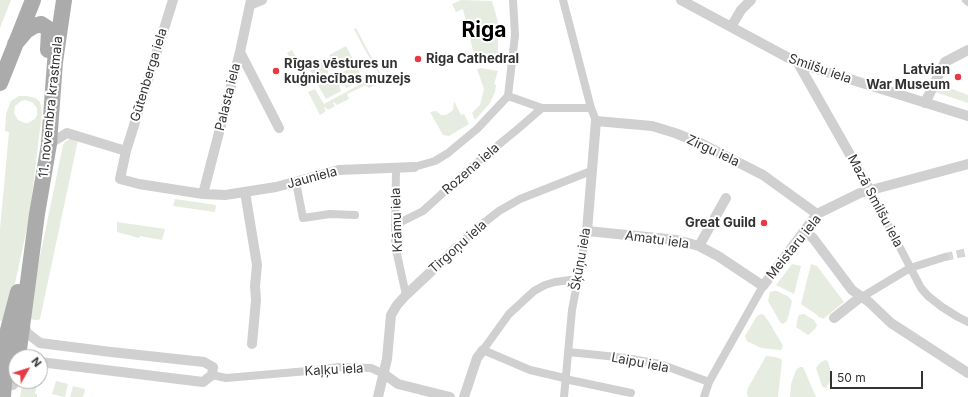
<!DOCTYPE html>
<html>
<head>
<meta charset="utf-8">
<style>
	body { margin:0 }
	#map { position:relative; width:968px; height:397px; overflow:hidden; background:#fff; font-family:Inter,sans-serif }
	canvas { display:block }
	.north { position:absolute; left:8px; top:349px; width:40px; height:40px; box-sizing:border-box; background:#fff; border:1px solid #adadad; border-radius:50%; rotate:51deg; font-size:11px; font-weight:700; line-height:16px; text-align:center; color:#333 }
	.north::after { content:''; display:block; margin:auto; width:14px; height:18px; background:#e63946; clip-path:polygon(50% 0,100% 100%,50% 72%,0 100%) }
	.scale { position:absolute; left:830px; top:371px; width:93px; height:18px; box-sizing:border-box; border:2px solid #333; border-top:0; padding-left:5px; font-size:12px; line-height:14px; white-space:nowrap; color:#333; -webkit-text-stroke:3px #fff; paint-order:stroke }
</style>
</head>
<body>
<div id="map">
<canvas width="968" height="397"></canvas>
<div class="north">N</div>
<div class="scale">50 m</div>
</div>
<script>
const c = document.querySelector('canvas').getContext('2d');
c.lineJoin = 'round';
function fill(path, color) {
  c.fillStyle = color;
  c.fill(path, 'evenodd');
}
function poly(rows) {
  const path = new Path2D();
  for (const r of rows) {
    path.moveTo(r[0], r[1]);
    for (let i = 2; i < r.length; i += 2) path.lineTo(r[i], r[i + 1]);
  }
  return path;
}
function stroke(path, color, width, dash) {
  c.strokeStyle = color;
  c.lineWidth = width;
  c.lineCap = dash ? 'butt' : 'round';
  c.setLineDash(dash || []);
  c.stroke(path);
}
function drawText(font, color, halo, rows, align = 'center') {
  c.font = font + ' Inter,sans-serif';
  c.lineWidth = 4;
  c.setLineDash([]);
  c.textBaseline = 'middle';
  c.strokeStyle = halo;
  c.fillStyle = color;
  for (const [text, x, y, turn = 0] of rows) {
    c.save();
    c.translate(x, y);
    c.rotate((+turn || 0) * Math.PI / 180);
    c.textAlign = isNaN(turn) ? turn : align;
    if (halo) c.strokeText(text, 0, 0);
    c.fillText(text, 0, 0);
    c.restore();
  }
}
const green = poly([
	[0,0,11,0,0,28],
	[461,0,492,1,498,22,498,65,475,59,463,9,456,12,452,4],
	[356,28,358,32,382,77,381,77,365,50,354,29],
	[346,46,354,61,341,67,338,65,334,65,329,55],
	[292,50,300,65,303,63,311,80,304,84,287,53],
	[325,57,330,67,328,70,328,74,316,80,308,66],
	[356,65,363,80,346,88,341,78,343,75,343,72],
	[481,68,498,71,494,84,496,85,495,92,490,103,475,120,472,113,480,105,484,89,477,69],
	[330,78,337,80,341,91,326,99,318,85],
	[372,78,373,79,376,78,379,83,369,88,366,85,347,94,349,99,337,105,334,102,333,103,335,106,328,110,325,107,324,108,326,111,320,115,308,92,315,89,324,104],
	[939,84,968,95,968,103,935,92],
	[19,96,27,96,35,98,40,102,42,113,41,121,29,219,7,320,0,321,0,229,9,132,5,131,6,114,11,101],
	[25,100,32,102,37,108,37,115,35,119,28,123,25,123,18,120,14,113,15,106,21,101],
	[454,101,461,115,464,114,469,124,449,136,443,135,430,112,436,111,441,115,446,115,453,110],
	[71,138,78,140,40,319,38,320,27,319,63,145,65,142],
	[175,199,216,205,215,212,173,206],
	[117,222,165,229,162,240,140,236,139,238,117,232],
	[792,264,801,266,794,294,776,285],
	[811,264,817,266,844,302,823,319,820,317,819,318,817,315,801,304],
	[774,291,777,291,789,297,792,301,787,321,783,324,780,322,768,301,770,292],
	[761,314,764,315,769,322,782,344,783,347,781,350,761,348,747,341,745,336,757,316],
	[804,314,814,320,817,325,815,329,808,335,796,327,798,317,799,315],
	[766,356,775,357,781,359,782,361,778,397,748,397,747,393,748,388],
	[825,360,828,361,832,377,828,385,826,388,823,387,822,386,816,368,820,363],
	[800,367,803,367,816,397,790,397,791,384,796,370],
	[23,381,37,381,35,394,37,394,37,397,20,397],
	[56,381,68,384,65,397,52,394],
	[73,386,85,389,83,397,70,397]
]);
const pedestrianTunnel = poly([
	[945,257,968,252]
]);
const pedestrian = poly([
	[563,0,591,108,596,121],
	[966,0,968,2],
	[508,96,515,35,513,0],
	[508,96,542,108,591,108],
	[414,167,435,161,448,153,477,129,508,96],
	[396,168,395,245,406,295],
	[296,182,303,218,330,214,355,215],
	[870,190,921,288,928,296,942,307,958,317,968,322],
	[395,225,423,211,469,169,519,128,542,108],
	[456,248,476,229,499,211,520,199,591,171],
	[577,282,570,280,555,282,545,285,534,291,509,314,483,350,530,370,560,377,565,379,631,393],
	[862,297,910,268,945,257],
	[569,352,626,358,660,364,709,382],
	[212,375,226,378,308,371,338,367,371,368,384,374],
	[564,397,572,310,587,231],
	[704,397,709,382,763,286]
]);
const minor = poly([
	[173,0,126,151,120,179,139,184,203,194,225,195,276,187,339,170,414,167],
	[681,0,798,63,968,116],
	[250,5,262,0],
	[731,27,741,10,751,0],
	[240,52,279,128],
	[798,63,870,190],
	[925,103,945,62,968,50],
	[49,144,67,133,126,151],
	[245,192,257,265,255,286,256,300,252,344],
	[203,194,240,52,251,0],
	[817,214,763,175,700,143,675,133,652,126,596,121,587,231,677,240,699,246,718,256,763,286,817,214,860,193,968,164],
	[804,231,813,238,852,290,869,302,891,323,968,373],
	[699,246,726,198],
	[834,318,858,299,862,297],
	[24,324,27,333,40,343,111,352,204,362,213,367,212,375,203,382,40,362],
	[384,374,398,384,450,397],
	[13,385,16,380],
	[378,397,387,359,391,315,397,305,406,295,456,248],
	[464,397,477,358,483,350]
]);
const primary = poly([
	[15,44,26,31,34,26,41,24,47,28,49,31,48,50],
	[0,83,33,0],
	[18,357,37,214,49,144,55,62,64,0],
	[3,397,8,330,18,292]
]);
const markers = [
	[418,59,4,"#e63946"],
	[276,71,4,"#e63946"],
	[958,77,4,"#e63946"],
	[764,223,4,"#e63946"]
];
const poiNames = [
	["Riga Cathedral",426,59],
	["Rīgas vēstures un",284,64],
	["kuģniecības muzejs",284,79],
	["Latvian",950,70,"right"],
	["War Museum",950,85,"right"],
	["Great Guild",756,223,"right"]
];
const streetNames = [
	["Smilšu iela",820,69,19],
	["Gūtenberga iela",149,75,-73],
	["Palasta iela",228,97,-76],
	["11. novembra krastmala",51,107,-84],
	["Zirgu iela",713,151,25],
	["Rozena iela",471,169,-41],
	["Jauniela",312,178,-15],
	["Mazā Smilšu iela",875,201,62],
	["Krāmu iela",397,220,-92],
	["Amatu iela",657,240,8],
	["Tirgoņu iela",458,247,-42],
	["Meistaru iela",794,247,-51],
	["Šķūņu iela",581,259,-80],
	["Laipu iela",640,363,11],
	["Kaļķu iela",334,370,-3]
];
const townNames = [
	["Riga",484,31]
];
fill(green, '#e6ecdf');
stroke(pedestrianTunnel, '#d6d6d6', 8, [8, 4]);
stroke(pedestrian, '#d0d0d0', 8);
stroke(minor, '#d0d0d0', 10);
stroke(primary, '#ababab', 16);
for (const [x, y, r, color] of markers) {
  const dot = new Path2D();
  dot.arc(x, y, r, 0, 2 * Math.PI);
  c.fillStyle = color;
  c.fill(dot);
  stroke(dot, '#fff', 1.5);
}
drawText('bold 13px', '#333', '#fff', poiNames, 'left');
drawText('13px', '#333', '#fff', streetNames);
drawText('bold 21px', '#000', '#fff', townNames);
</script>
</body>
</html>
